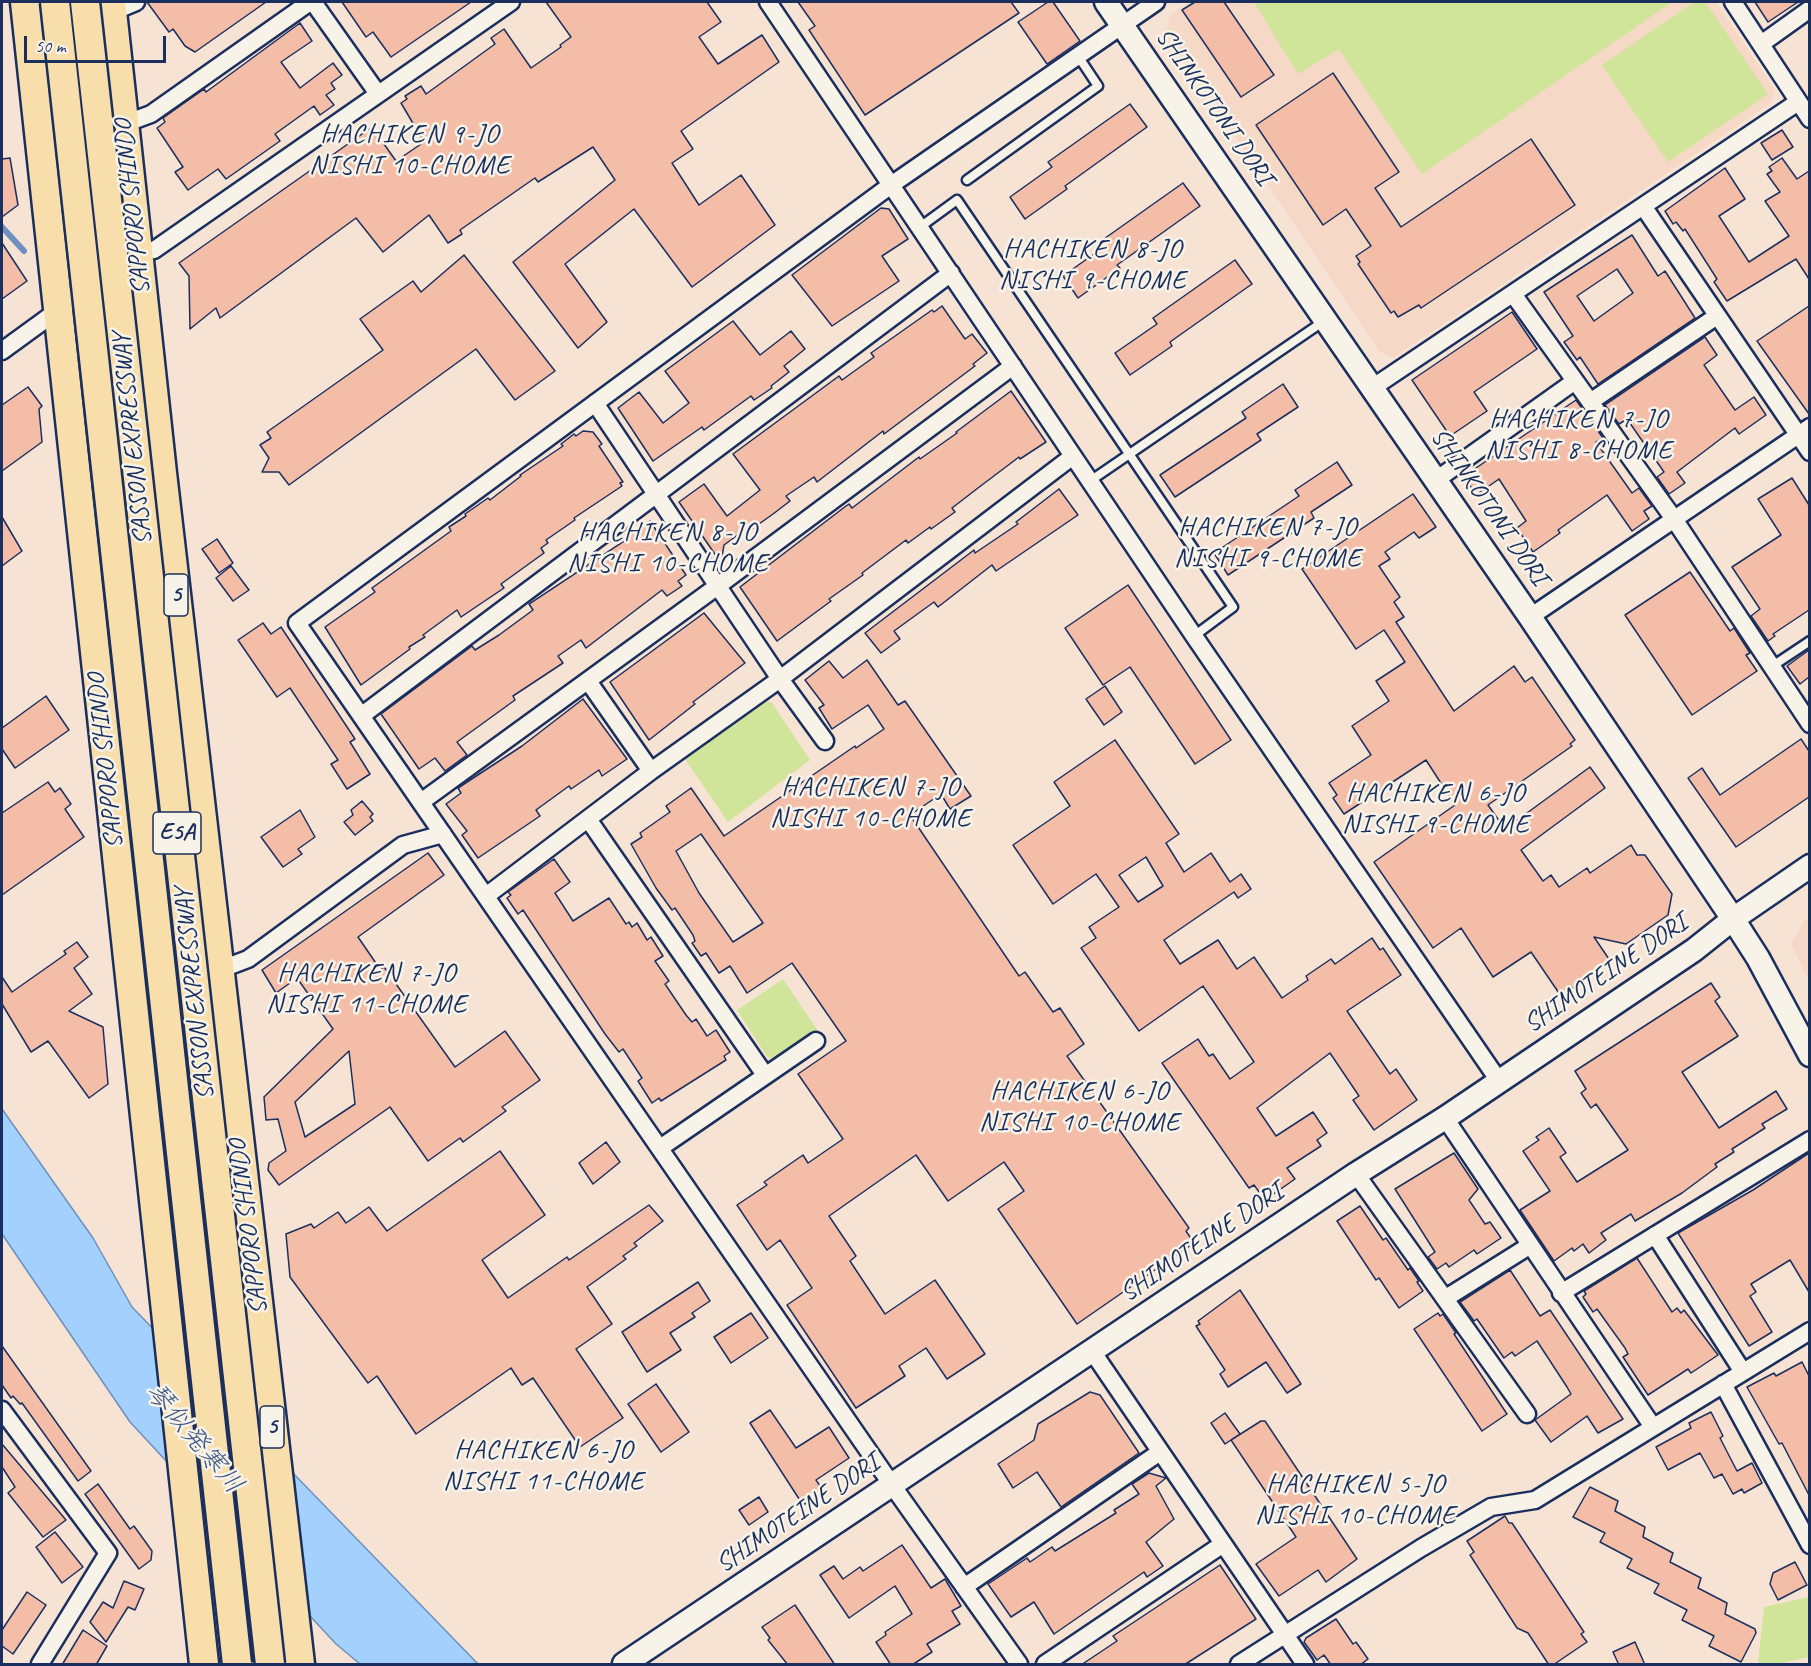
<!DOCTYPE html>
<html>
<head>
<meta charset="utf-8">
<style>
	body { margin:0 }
	#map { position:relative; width:1811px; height:1666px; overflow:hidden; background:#f6e3d4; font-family:Caveat,sans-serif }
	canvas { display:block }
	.frame { position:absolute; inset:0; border:3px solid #1b2f5e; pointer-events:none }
	.scale { position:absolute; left:24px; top:36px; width:142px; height:27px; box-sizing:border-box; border:3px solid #1b2f5e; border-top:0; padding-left:8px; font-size:18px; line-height:21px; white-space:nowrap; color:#1b2f5e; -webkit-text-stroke:4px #f7f3e8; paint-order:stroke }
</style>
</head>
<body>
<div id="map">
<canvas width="1811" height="1666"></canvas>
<div class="frame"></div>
<div class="scale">50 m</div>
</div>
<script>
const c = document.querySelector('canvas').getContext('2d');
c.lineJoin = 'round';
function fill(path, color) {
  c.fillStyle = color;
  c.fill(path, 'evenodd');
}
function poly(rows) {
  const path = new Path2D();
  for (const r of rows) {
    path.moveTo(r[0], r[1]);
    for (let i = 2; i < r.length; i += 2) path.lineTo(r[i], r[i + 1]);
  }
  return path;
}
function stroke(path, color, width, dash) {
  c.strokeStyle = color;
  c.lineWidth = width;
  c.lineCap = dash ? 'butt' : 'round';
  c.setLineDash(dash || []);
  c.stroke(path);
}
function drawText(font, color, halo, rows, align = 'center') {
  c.font = font + ' Caveat,"Klee One",sans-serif';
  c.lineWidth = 5;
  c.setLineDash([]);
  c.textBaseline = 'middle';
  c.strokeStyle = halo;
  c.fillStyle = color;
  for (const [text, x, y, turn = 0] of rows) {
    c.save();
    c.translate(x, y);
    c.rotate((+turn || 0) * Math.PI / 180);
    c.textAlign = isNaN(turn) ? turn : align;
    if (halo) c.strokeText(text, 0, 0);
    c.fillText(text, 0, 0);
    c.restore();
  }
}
const built = poly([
	[1190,2,1716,2,1775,90,1771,103,1393,358,1380,352,1166,34,1170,15],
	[1809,917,1809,981,1791,944,1804,921]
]);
const green = poly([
	[1254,2,1672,2,1422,174,1339,49,1298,74],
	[1694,2,1705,2,1768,94,1668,162,1602,65],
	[765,701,772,703,810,760,728,822,685,759],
	[783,979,818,1031,777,1057,768,1058,737,1010],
	[1809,1597,1809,1657,1776,1664,1758,1664,1764,1607]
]);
const water = poly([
	[2,1109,93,1238,132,1307,478,1664,360,1664,336,1644,130,1422,2,1234,2,1109]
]);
const stream = poly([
	[2,227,24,251]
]);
const building = poly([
	[147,2,266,2,195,52,185,46,173,29,169,32,147,2],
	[342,2,471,2,391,57,373,32,366,37,342,2],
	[546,2,707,2,721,22,699,37,718,64,762,35,779,62,681,131,693,149,672,163,699,205,741,175,775,225,692,287,634,209,565,264,607,322,578,348,513,262,615,180,593,147,538,182,535,178,460,230,462,234,448,243,429,215,383,252,356,218,220,318,216,308,190,329,189,276,179,263,372,127,396,161,424,142,401,103,407,99,405,96,421,86,426,94,495,44,491,38,504,29,531,68,561,47,560,45,571,37,546,2],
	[798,2,1011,2,1019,13,865,115,809,30,815,26,798,2],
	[1048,2,1053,2,1080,41,1047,64,1018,22,1048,2],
	[1195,2,1224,2,1274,75,1241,97,1182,10,1195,2],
	[1755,2,1798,2,1768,22,1755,2],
	[300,23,312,41,281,62,300,88,333,63,342,75,331,83,335,89,326,95,334,105,320,115,314,106,275,134,280,141,226,179,218,169,188,190,175,172,183,167,157,128,165,122,163,118,204,89,206,92,300,23],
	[1333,73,1399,172,1375,188,1401,227,1531,139,1575,205,1421,308,1419,305,1398,317,1394,311,1391,313,1358,264,1360,262,1356,256,1371,246,1346,209,1323,225,1256,125,1333,73],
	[1130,104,1147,127,1065,186,1067,189,1025,219,1010,197,1052,167,1048,162,1130,104],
	[1782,130,1793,147,1772,160,1761,143,1782,130],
	[10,158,18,205,2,217,2,159,10,158],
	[1782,158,1797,179,1809,171,1809,279,1796,259,1727,301,1714,282,1717,279,1685,229,1683,231,1676,222,1673,224,1665,211,1725,168,1745,199,1719,216,1749,262,1789,236,1765,201,1780,192,1767,174,1772,171,1769,167,1782,158],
	[1183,183,1200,206,1117,265,1120,268,1078,298,1063,276,1105,246,1101,241,1183,183],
	[881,208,889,209,908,239,882,256,899,281,832,326,792,275,881,208],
	[1632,235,1658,276,1665,271,1695,318,1598,384,1580,357,1577,360,1564,342,1573,336,1544,292,1632,235],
	[1617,269,1633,293,1594,321,1577,296,1617,269],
	[2,243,27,281,2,299,2,243],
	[464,255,555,371,515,400,476,349,289,485,279,472,262,472,269,458,260,445,271,438,267,432,383,350,360,319,413,281,421,292,464,255],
	[1235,260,1252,284,1170,342,1172,346,1130,375,1115,353,1157,324,1153,318,1235,260],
	[942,306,965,339,972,334,987,353,973,364,975,366,884,434,883,431,817,482,814,477,786,496,790,501,773,514,752,529,750,526,724,545,721,563,679,502,704,484,727,516,760,490,733,454,839,376,842,380,874,357,871,353,932,310,934,312,942,306],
	[1809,306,1809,414,1757,341,1809,306],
	[1512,312,1537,349,1474,392,1487,411,1450,436,1412,380,1512,312],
	[733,321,760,355,791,331,805,349,784,366,789,372,771,386,772,388,754,400,751,396,704,430,702,427,653,461,618,408,639,392,663,423,689,403,665,371,733,321],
	[1705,337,1717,355,1704,365,1735,410,1754,397,1766,415,1739,434,1735,428,1677,472,1685,483,1669,494,1657,477,1664,472,1627,419,1619,424,1605,405,1705,337],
	[1283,384,1298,407,1257,434,1261,440,1175,497,1160,475,1246,418,1242,412,1283,384],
	[28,387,42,406,39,409,42,442,2,471,2,405,28,387],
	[1011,391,1046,442,1020,459,1019,457,978,488,952,508,955,512,931,529,930,527,908,543,906,540,862,573,863,575,829,599,831,601,777,641,740,587,846,506,849,504,852,508,919,457,920,459,957,433,956,432,1011,391],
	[1576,400,1603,438,1596,442,1632,493,1639,488,1652,506,1644,511,1649,519,1632,531,1607,495,1558,530,1560,533,1533,552,1517,528,1526,521,1499,479,1476,495,1467,481,1476,475,1473,470,1576,400],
	[583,431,593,432,602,444,599,446,623,482,620,483,622,486,574,518,575,520,546,540,548,543,541,548,544,553,501,584,504,588,461,617,457,610,423,635,425,637,409,647,410,649,361,685,325,627,375,592,372,588,451,531,449,527,466,516,465,514,488,498,490,500,521,476,520,475,563,446,561,444,574,434,576,436,583,431],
	[1337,462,1352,485,1311,512,1314,518,1228,575,1214,553,1299,496,1295,490,1337,462],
	[1792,478,1809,505,1809,610,1773,634,1775,636,1768,641,1751,616,1760,609,1732,567,1781,535,1758,499,1792,478],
	[1059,489,1078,515,996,571,992,565,938,607,934,602,894,631,900,639,881,653,865,633,974,550,975,553,1018,524,1016,522,1059,489],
	[1413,494,1436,527,1419,538,1414,532,1385,552,1390,559,1379,566,1400,597,1394,602,1404,617,1396,622,1454,711,1514,666,1525,682,1532,677,1575,740,1570,744,1572,746,1488,805,1505,829,1590,767,1605,788,1521,850,1543,881,1551,875,1559,887,1587,868,1590,873,1631,845,1637,855,1645,855,1672,894,1668,915,1626,944,1594,937,1611,962,1561,996,1531,952,1493,977,1461,928,1433,948,1374,862,1455,805,1426,760,1344,814,1333,798,1337,795,1329,783,1371,755,1352,726,1389,701,1376,681,1405,662,1384,630,1356,649,1302,569,1413,494],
	[2,517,22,551,2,566,2,517],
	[650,521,686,575,678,581,682,586,667,596,662,590,586,648,581,640,558,656,563,663,513,696,515,700,457,742,467,755,445,771,435,758,419,769,381,714,472,646,475,650,499,635,533,610,529,604,627,539,626,537,650,521],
	[217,539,233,563,219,573,202,549,217,539],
	[231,566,249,590,233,601,216,578,231,566],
	[1690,572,1730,631,1734,628,1750,653,1746,655,1757,671,1692,715,1625,615,1690,572],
	[1128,585,1231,740,1195,764,1130,667,1103,685,1065,628,1128,585],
	[704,613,745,663,693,702,695,704,649,740,610,682,704,613],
	[263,623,271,634,281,627,355,739,350,742,370,774,347,789,331,764,338,760,290,688,277,697,238,640,263,623],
	[1809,650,1809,677,1800,684,1787,666,1809,650],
	[867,660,898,705,905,701,971,796,950,809,941,794,910,815,1019,976,1025,972,1053,1012,1060,1008,1084,1044,1067,1056,1189,1228,1186,1231,1194,1243,1077,1324,998,1209,1024,1191,1004,1162,948,1201,916,1155,829,1216,856,1256,850,1261,885,1314,935,1280,985,1354,947,1379,926,1348,899,1366,905,1376,856,1408,787,1305,812,1288,780,1240,767,1250,737,1205,767,1185,764,1182,803,1155,808,1163,843,1139,798,1074,846,1041,792,963,747,993,730,966,719,973,706,953,701,956,692,943,695,941,693,935,675,908,672,910,656,888,631,844,642,837,640,833,670,812,666,806,691,788,724,836,855,746,856,748,884,729,868,705,832,729,819,708,824,705,805,680,829,661,843,678,867,660],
	[701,834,763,923,733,942,699,893,676,851,701,834],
	[1105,686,1122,712,1104,725,1086,699,1105,686],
	[46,696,69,730,15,768,2,749,2,728,46,696],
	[583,699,627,759,602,776,599,770,571,789,569,786,536,810,540,816,478,858,462,835,467,831,446,804,461,793,458,788,522,746,583,699],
	[1801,739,1809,751,1809,797,1736,847,1688,778,1702,768,1720,795,1801,739],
	[1115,740,1179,834,1166,843,1184,872,1211,853,1230,882,1241,874,1251,889,1238,898,1234,892,1164,940,1180,964,1218,940,1237,969,1254,957,1282,998,1308,980,1306,976,1331,959,1335,964,1372,938,1380,950,1383,948,1401,975,1347,1011,1390,1074,1396,1069,1417,1100,1374,1130,1353,1100,1359,1096,1330,1053,1257,1108,1276,1136,1313,1112,1327,1133,1317,1140,1321,1146,1287,1168,1295,1179,1265,1200,1254,1185,1249,1188,1162,1063,1198,1039,1209,1056,1213,1054,1230,1079,1254,1062,1203,986,1139,1031,1081,948,1096,938,1089,927,1119,907,1096,874,1053,904,1013,845,1070,806,1054,782,1115,740],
	[1146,857,1163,886,1138,902,1119,875,1146,857],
	[48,782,55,792,60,788,71,804,65,809,84,837,2,895,2,813,48,782],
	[362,801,373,814,370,817,373,821,355,835,344,822,353,815,351,810,362,801],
	[300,810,315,837,298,849,302,854,283,867,261,837,300,810],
	[428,853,444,875,358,937,380,969,384,967,455,1067,505,1031,540,1080,502,1107,506,1111,463,1142,460,1138,428,1161,390,1107,279,1185,268,1170,269,1163,286,1151,278,1119,266,1120,264,1097,333,1029,297,978,276,993,262,970,428,853],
	[349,1051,355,1104,305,1137,295,1102,349,1051],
	[554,859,570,882,555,893,573,921,609,898,626,924,629,922,632,927,637,923,647,940,651,937,663,956,655,961,669,981,665,984,686,1015,692,1022,696,1019,707,1036,716,1030,730,1052,724,1056,726,1060,661,1101,659,1098,652,1103,638,1081,642,1078,623,1049,619,1052,605,1034,523,910,518,914,507,898,511,895,508,892,554,859],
	[77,942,88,957,74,968,92,994,69,1011,103,1027,108,1084,89,1098,48,1041,31,1052,2,1004,2,977,12,992,66,954,64,951,77,942],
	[1711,983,1720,997,1715,1001,1738,1036,1682,1072,1719,1128,1776,1091,1787,1109,1762,1124,1765,1128,1732,1149,1734,1152,1715,1164,1717,1167,1682,1193,1635,1221,1631,1214,1601,1233,1606,1240,1589,1253,1583,1244,1574,1251,1572,1248,1554,1261,1520,1210,1550,1191,1523,1151,1539,1140,1536,1137,1549,1128,1566,1153,1560,1157,1577,1182,1628,1150,1596,1104,1591,1108,1581,1093,1586,1089,1575,1071,1711,983],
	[606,1142,620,1162,593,1184,579,1163,606,1142],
	[500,1151,545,1215,482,1260,508,1298,567,1257,569,1260,649,1205,663,1221,634,1243,637,1246,623,1256,626,1259,587,1287,612,1324,576,1349,623,1418,580,1447,533,1378,522,1385,511,1368,416,1434,377,1376,368,1383,290,1277,286,1234,311,1224,314,1228,338,1212,346,1223,369,1207,387,1231,500,1151],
	[1454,1153,1478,1189,1469,1200,1485,1224,1490,1222,1501,1238,1477,1254,1474,1250,1449,1267,1446,1263,1437,1269,1428,1257,1435,1252,1395,1189,1454,1153],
	[1809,1153,1809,1292,1790,1260,1751,1284,1756,1292,1750,1296,1772,1332,1749,1346,1678,1233,1753,1190,1809,1153],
	[1360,1206,1383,1240,1386,1238,1408,1270,1410,1268,1419,1281,1417,1282,1423,1291,1399,1308,1379,1278,1376,1280,1337,1221,1360,1206],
	[1637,1258,1672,1312,1677,1308,1681,1313,1684,1310,1718,1355,1691,1373,1688,1369,1648,1395,1623,1357,1628,1354,1625,1348,1597,1309,1593,1312,1583,1297,1586,1294,1584,1291,1637,1258],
	[1510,1270,1540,1316,1550,1310,1623,1419,1598,1433,1587,1416,1551,1442,1535,1420,1571,1394,1567,1387,1537,1341,1515,1356,1512,1352,1504,1358,1477,1319,1474,1321,1460,1302,1510,1270],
	[698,1282,710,1301,692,1313,695,1317,670,1333,681,1350,647,1372,622,1332,698,1282],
	[1240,1290,1301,1384,1287,1393,1266,1362,1228,1387,1220,1374,1225,1370,1196,1326,1200,1324,1198,1321,1240,1290],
	[751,1313,768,1338,731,1363,714,1337,751,1313],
	[1438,1313,1440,1316,1443,1314,1456,1333,1454,1334,1507,1414,1482,1431,1414,1329,1438,1313],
	[2,1346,91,1471,78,1481,22,1403,20,1404,13,1396,11,1398,2,1385,2,1346],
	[1802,1362,1809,1376,1809,1495,1782,1443,1779,1444,1747,1387,1774,1373,1776,1376,1802,1362],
	[656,1384,689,1432,661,1452,628,1404,656,1384],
	[1090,1392,1100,1395,1139,1453,1061,1507,1037,1472,1013,1488,998,1464,1034,1440,1038,1424,1090,1392],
	[770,1410,796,1448,829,1427,849,1458,816,1480,824,1492,803,1505,750,1423,770,1410],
	[1711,1412,1723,1436,1720,1438,1737,1471,1752,1463,1762,1483,1744,1493,1742,1489,1733,1494,1722,1474,1714,1478,1700,1453,1668,1470,1656,1447,1691,1428,1689,1423,1711,1412],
	[1225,1413,1240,1434,1225,1444,1211,1423,1225,1413],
	[1261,1421,1265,1421,1357,1559,1326,1582,1318,1570,1279,1596,1256,1564,1296,1537,1231,1440,1261,1421],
	[2,1444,66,1520,43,1537,8,1493,15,1487,2,1467,2,1444],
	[1149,1473,1166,1478,1156,1486,1174,1519,1146,1542,1163,1566,1147,1577,1144,1572,1054,1634,1034,1602,1011,1617,988,1584,1027,1558,1030,1562,1052,1547,1055,1551,1116,1513,1114,1510,1139,1494,1132,1484,1149,1473],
	[98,1484,130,1529,134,1526,152,1551,151,1560,139,1569,85,1494,98,1484],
	[1590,1487,1618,1501,1615,1511,1645,1527,1643,1537,1673,1553,1670,1562,1701,1578,1698,1588,1727,1603,1725,1614,1755,1629,1756,1633,1741,1662,1709,1646,1714,1636,1682,1620,1687,1610,1654,1593,1659,1584,1627,1568,1632,1559,1600,1542,1605,1533,1573,1517,1590,1487],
	[759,1497,768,1512,749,1525,739,1510,759,1497],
	[1505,1516,1509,1523,1512,1523,1584,1632,1581,1634,1587,1642,1553,1665,1549,1665,1528,1633,1517,1628,1470,1555,1474,1552,1467,1541,1505,1516],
	[55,1532,83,1567,62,1583,36,1547,55,1532],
	[902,1545,931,1588,945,1579,961,1606,952,1611,960,1624,927,1644,932,1652,912,1665,891,1665,876,1642,886,1635,885,1632,912,1614,895,1586,849,1618,820,1575,834,1566,843,1579,860,1567,863,1571,902,1545],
	[1795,1562,1807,1585,1778,1600,1770,1584,1773,1573,1795,1562],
	[1220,1565,1256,1619,1184,1665,1081,1665,1117,1641,1113,1636,1220,1565],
	[124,1581,144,1589,135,1610,128,1607,106,1642,90,1622,103,1602,113,1608,124,1581],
	[27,1592,46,1605,13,1654,2,1646,2,1630,27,1592],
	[795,1605,835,1665,788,1665,768,1640,770,1638,762,1627,795,1605],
	[1336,1619,1353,1644,1356,1642,1368,1659,1360,1665,1331,1665,1324,1655,1317,1660,1304,1642,1306,1638,1336,1619],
	[83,1630,107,1646,96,1665,62,1665,83,1630],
	[1635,1642,1645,1665,1619,1665,1613,1652,1635,1642]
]);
const lane = poly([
	[967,180,1098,86,1078,56],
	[920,227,957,200,1233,607,1194,636],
	[1090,481,1324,321],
	[1771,667,1810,641]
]);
const street = poly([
	[313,2,378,94],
	[768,2,1194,636,1499,1081],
	[1733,2,1810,119],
	[112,12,136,2],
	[1761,44,1810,9],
	[124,124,151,114,310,2],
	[1643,206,1810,452],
	[1513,294,1674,519,1810,724],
	[2,351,138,252,154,250,511,2],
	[1372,388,1798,102],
	[1590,402,1717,316],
	[595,403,780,679,825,741],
	[1436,480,1575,381],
	[1530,617,1810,427],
	[588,681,651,771],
	[361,716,951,273],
	[421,802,719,585,1013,366],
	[588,819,765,1075],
	[486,896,651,771,780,679,1073,456],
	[219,970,248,959,403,845,443,834],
	[1445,1118,1653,1427],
	[660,1148,816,1041],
	[1356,1174,1527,1414],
	[1655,1235,1743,1372],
	[1561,1293,1810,1140],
	[1446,1298,1529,1246],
	[1092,1351,1305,1664],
	[1723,1384,1810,1545],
	[2,1410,108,1553,40,1664],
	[964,1587,1160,1452],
	[1019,1664,892,1485,297,623,891,185,1156,2],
	[1045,1664,1223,1544],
	[1239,1664,1421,1548,1491,1507,1535,1500,1810,1331]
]);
const secondary = poly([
	[1106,2,1530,617,1733,919,1758,958,1810,1055],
	[624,1664,1356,1174,1445,1118,1694,950,1733,919,1810,866]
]);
const highway = poly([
	[25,2,204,1664],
	[111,2,162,473,300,1664]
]);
const highwayBridge = poly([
	[55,2,237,1664],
	[85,2,270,1664]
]);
const shields = [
	[176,595,24],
	[177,833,48],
	[272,1427,24]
];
const shieldNames = [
	["5",176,595],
	["E5A",177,833],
	["5",272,1427]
];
const streetNames = [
	["SHINKOTONI DORI",1214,107,55],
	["SAPPORO SHINDO",133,207,-96],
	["SASSON EXPRESSWAY",133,439,-96],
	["SHINKOTONI DORI",1489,507,55],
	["SAPPORO SHINDO",106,761,-96],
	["SHIMOTEINE DORI",1606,974,-34],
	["SASSON EXPRESSWAY",195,994,-96],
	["SAPPORO SHINDO",249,1227,-97],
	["SHIMOTEINE DORI",1202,1243,-34],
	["SHIMOTEINE DORI",798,1514,-34]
];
const neighbourhoodNames = [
	["HACHIKEN 9-JO",410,135],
	["NISHI 10-CHOME",410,166],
	["HACHIKEN 8-JO",1093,250],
	["NISHI 9-CHOME",1093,281],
	["HACHIKEN 7-JO",1579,420],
	["NISHI 8-CHOME",1579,451],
	["HACHIKEN 7-JO",1268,528],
	["NISHI 9-CHOME",1268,559],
	["HACHIKEN 8-JO",668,533],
	["NISHI 10-CHOME",668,564],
	["HACHIKEN 7-JO",871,788],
	["NISHI 10-CHOME",871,819],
	["HACHIKEN 6-JO",1436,794],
	["NISHI 9-CHOME",1436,825],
	["HACHIKEN 7-JO",367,974],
	["NISHI 11-CHOME",367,1005],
	["HACHIKEN 6-JO",1080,1092],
	["NISHI 10-CHOME",1080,1123],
	["HACHIKEN 6-JO",544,1451],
	["NISHI 11-CHOME",544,1482],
	["HACHIKEN 5-JO",1356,1485],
	["NISHI 10-CHOME",1356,1516]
];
const waterNames = [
	["琴似発寒川",194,1439,50]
];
fill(built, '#f5d8c6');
fill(green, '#d0e599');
fill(water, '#a4d0fe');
stroke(water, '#6d90be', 1.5);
stroke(stream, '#6d90be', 6);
fill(building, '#f4bda7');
stroke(building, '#1b2f5e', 1.5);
stroke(lane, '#1b2f5e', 13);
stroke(street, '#1b2f5e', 21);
stroke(secondary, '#1b2f5e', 27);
stroke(highway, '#1b2f5e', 33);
stroke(lane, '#f7f3e8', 8);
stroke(street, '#f7f3e8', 16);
stroke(secondary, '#f7f3e8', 22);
stroke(highway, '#f8deab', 28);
stroke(highwayBridge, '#1b2f5e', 33, []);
stroke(highwayBridge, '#f8deab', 28);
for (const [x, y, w] of shields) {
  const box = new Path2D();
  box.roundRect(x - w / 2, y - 21, w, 42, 4.5);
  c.fillStyle = '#f7f3e8';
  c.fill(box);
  stroke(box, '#1b2f5e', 1.5);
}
drawText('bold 24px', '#1b2f5e', null, shieldNames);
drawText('26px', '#1b2f5e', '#f7f3e8', streetNames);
c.letterSpacing = '1.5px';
drawText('27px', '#1b2f5e', '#f7f3e8', neighbourhoodNames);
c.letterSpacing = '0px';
drawText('italic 27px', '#3d5786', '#f7f3e8', waterNames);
</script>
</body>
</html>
